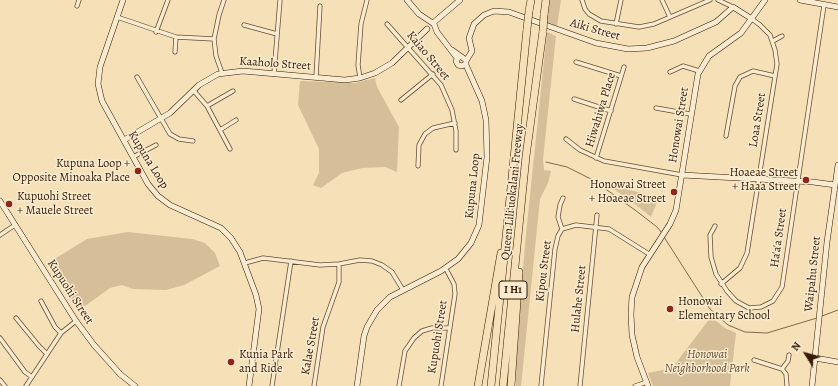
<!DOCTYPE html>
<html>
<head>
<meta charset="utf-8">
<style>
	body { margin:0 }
	#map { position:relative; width:838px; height:386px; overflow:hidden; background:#f6e0b7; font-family:Alegreya,serif }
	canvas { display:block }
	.north { position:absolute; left:786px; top:334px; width:40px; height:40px; -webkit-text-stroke:3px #f9ebd0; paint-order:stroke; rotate:307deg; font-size:11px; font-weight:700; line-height:16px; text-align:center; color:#381a05 }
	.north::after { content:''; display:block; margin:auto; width:14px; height:18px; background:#381a05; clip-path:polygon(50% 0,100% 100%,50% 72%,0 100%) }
</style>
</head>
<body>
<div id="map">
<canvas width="838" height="386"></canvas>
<div class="north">N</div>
</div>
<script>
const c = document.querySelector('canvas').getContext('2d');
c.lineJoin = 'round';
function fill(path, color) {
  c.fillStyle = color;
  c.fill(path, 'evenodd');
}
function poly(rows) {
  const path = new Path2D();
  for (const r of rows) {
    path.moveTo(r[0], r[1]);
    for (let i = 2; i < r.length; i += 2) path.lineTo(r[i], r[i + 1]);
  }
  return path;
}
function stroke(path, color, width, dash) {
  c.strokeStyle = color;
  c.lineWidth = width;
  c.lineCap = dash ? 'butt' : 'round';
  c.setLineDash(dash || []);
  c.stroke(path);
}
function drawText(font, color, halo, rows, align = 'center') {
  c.font = font + ' Alegreya,serif';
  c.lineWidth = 3;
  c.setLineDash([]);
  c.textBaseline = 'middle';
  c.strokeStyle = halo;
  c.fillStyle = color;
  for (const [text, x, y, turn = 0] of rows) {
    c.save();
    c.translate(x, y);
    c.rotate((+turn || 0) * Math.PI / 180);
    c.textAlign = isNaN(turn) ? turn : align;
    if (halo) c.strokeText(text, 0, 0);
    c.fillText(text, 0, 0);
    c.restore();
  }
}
const green = poly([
	[550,0,561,0,557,26,547,23],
	[547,32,556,36,543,159,544,170,551,171,548,183,540,199,521,386,516,386,516,353,526,234],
	[375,78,377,87,399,127,397,172,385,167,362,168,342,173,321,188,313,185,319,173,319,149,298,105,300,81,355,83],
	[608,185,659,197,651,217,640,208],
	[128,232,192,239,205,243,215,253,220,266,184,285,166,290,133,289,122,285,110,288,78,311,48,263,87,239],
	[711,317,725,328,736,333,730,386,653,386,648,373,672,368]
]);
const stream = poly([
	[546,162,567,167,593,180,635,210,657,227,661,232],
	[664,237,710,309,728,325,745,332,767,333,817,318],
	[822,316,838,310]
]);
const street = poly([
	[582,0,585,9,589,14,601,21,639,27,654,24,710,0],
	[662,0,670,17],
	[718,0,733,7],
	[77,6,79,0],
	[117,17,176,37,214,39],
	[387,24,441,85,452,110,456,131,456,150],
	[616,24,621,0],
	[244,25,277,34],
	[156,32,168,0],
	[773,41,782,36],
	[175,52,176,37],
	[576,62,621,76],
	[670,72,683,66,699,71],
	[222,73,216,56,214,39,219,15,224,0],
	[274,74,280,0],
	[137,77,170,134,179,139,193,141],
	[316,77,320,6],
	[360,78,358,65,361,24,367,0],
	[194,91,207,106,230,149],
	[574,99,611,111],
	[401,100,433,74],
	[207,106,233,91],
	[656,108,690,114],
	[220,130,236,120],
	[726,136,735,86,740,77,753,71,775,76],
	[566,139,580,150,604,161,682,175],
	[133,157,156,145],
	[596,158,624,67],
	[418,166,419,145,425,134,433,128,455,123],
	[715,226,710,235,711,257,716,274,727,291,736,301,749,308,761,307,773,301,782,287,824,5],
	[562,229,558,217,560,205,563,198],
	[0,235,15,225],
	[245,263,263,258,320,265,339,264,360,260,372,261,382,265,392,272,403,290],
	[721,284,740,268,747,253,777,64,775,50,770,35,760,25,752,19],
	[41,301,55,327,61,333],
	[16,318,39,346,47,354],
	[0,338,25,372,32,377],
	[754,360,782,369,786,374,787,386],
	[782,369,788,361,789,355],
	[0,380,5,386],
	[26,386,61,333,76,321],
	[272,386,291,261],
	[314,386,323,327,339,282,339,264],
	[399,386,405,351,414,338,422,331,432,328,450,328],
	[441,386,455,294,454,284,446,269],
	[541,386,555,249,558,236,562,229,576,225,609,229,649,254],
	[580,386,597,215],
	[635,386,647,382]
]);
const secondary = poly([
	[123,0,100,67,98,84,102,101,148,184,158,196,170,205,221,228,231,238,240,252,256,295,259,309,249,386],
	[407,0,419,14,434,24,437,32,457,58],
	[800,0,838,7],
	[433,23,460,0],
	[459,57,456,61,458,65,462,66,465,64],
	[466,61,472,51,469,38,474,24,484,15,494,11,509,12,596,43,628,49,647,48,674,41,716,22,733,7,752,19],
	[124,140,170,113,199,85,218,74,243,71,345,80,360,78,375,73,392,63,427,29],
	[682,175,813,182,835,185],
	[0,201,76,321,94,345,120,374,135,386],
	[815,358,838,362],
	[357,386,364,336,367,327,377,310,390,297,441,271,458,259,471,243,479,225,487,157,486,120,482,101,466,65,466,60,452,50],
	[648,386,637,357,632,335,631,314,632,297,642,267,670,224,676,210,698,74,709,56,741,33,765,0],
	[812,386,827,242,838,165]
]);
const highway = poly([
	[529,11,531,0],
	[544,15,546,0],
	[478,386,501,253],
	[491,386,527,29],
	[503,386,526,156,543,31],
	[511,386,519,272]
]);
const highwayBridge = poly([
	[527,29,529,11],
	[543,31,544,15]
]);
const markers = [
	[138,171,4,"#8f2418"],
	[806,180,4,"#8f2418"],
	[674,192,4,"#8f2418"],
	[9,204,4,"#8f2418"],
	[670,309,4,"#8f2418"],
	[231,362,4,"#8f2418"]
];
const shields = [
	[513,290,28]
];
const shieldNames = [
	["I H1",513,290]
];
const streetNames = [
	["Aiki Street",595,30,16],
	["Kaiao Street",428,56,50],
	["Kaaholo Street",275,64,4],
	["Hiwahiwa Place",601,110,-73],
	["Loaa Street",758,120,-81],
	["Honowai Street",679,125,-81],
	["Kupuna Loop",148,160,58],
	["Kupuna Loop",473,186,-84],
	["Queen Liliʻuokalani Freeway",513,192,-84],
	["Ha'a'a Street",779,238,-82],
	["Kipou Street",544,271,-83],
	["Waipahu Street",813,274,-84],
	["Kupuohi Street",70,292,57],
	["Hulahe Street",579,299,-84],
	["Kupuohi Street",438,337,-81],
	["Kalae Street",311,346,-80]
];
const poiNames = [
	["Kupuna Loop +",130,164],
	["Opposite Minoaka Place",130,178],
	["Hoaeae Street",798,173],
	["+ Haaa Street",798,187],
	["Honowai Street",666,185],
	["+ Hoaeae Street",666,199],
	["Kupuohi Street",17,197,"left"],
	["+ Mauele Street",17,211,"left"],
	["Honowai",678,302,"left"],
	["Elementary School",678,316,"left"],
	["Kunia Park",239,355,"left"],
	["and Ride",239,369,"left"]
];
const parkNames = [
	["Honowai",707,355],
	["Neighborhood Park",707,369]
];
fill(green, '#d6be99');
stroke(stream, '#83694b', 1);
stroke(street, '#684c32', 5);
stroke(secondary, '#381a05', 6);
stroke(highway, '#381a05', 8);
stroke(street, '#f9ebd0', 3.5);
stroke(secondary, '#f9ebd0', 5);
stroke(highway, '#f6e0b7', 7);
stroke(highwayBridge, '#381a05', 8, []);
stroke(highwayBridge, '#f6e0b7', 7);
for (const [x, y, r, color] of markers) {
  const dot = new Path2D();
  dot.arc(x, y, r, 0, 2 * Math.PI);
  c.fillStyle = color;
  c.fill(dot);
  stroke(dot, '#f9ebd0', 1.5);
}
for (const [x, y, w] of shields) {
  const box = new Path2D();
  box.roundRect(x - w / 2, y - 9, w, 18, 3);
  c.fillStyle = '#f9ebd0';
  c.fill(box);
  stroke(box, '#381a05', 1);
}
drawText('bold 11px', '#381a05', null, shieldNames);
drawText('12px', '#381a05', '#f9ebd0', streetNames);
drawText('12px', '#381a05', '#f9ebd0', poiNames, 'right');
drawText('italic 12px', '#674b31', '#f9ebd0', parkNames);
</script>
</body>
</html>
